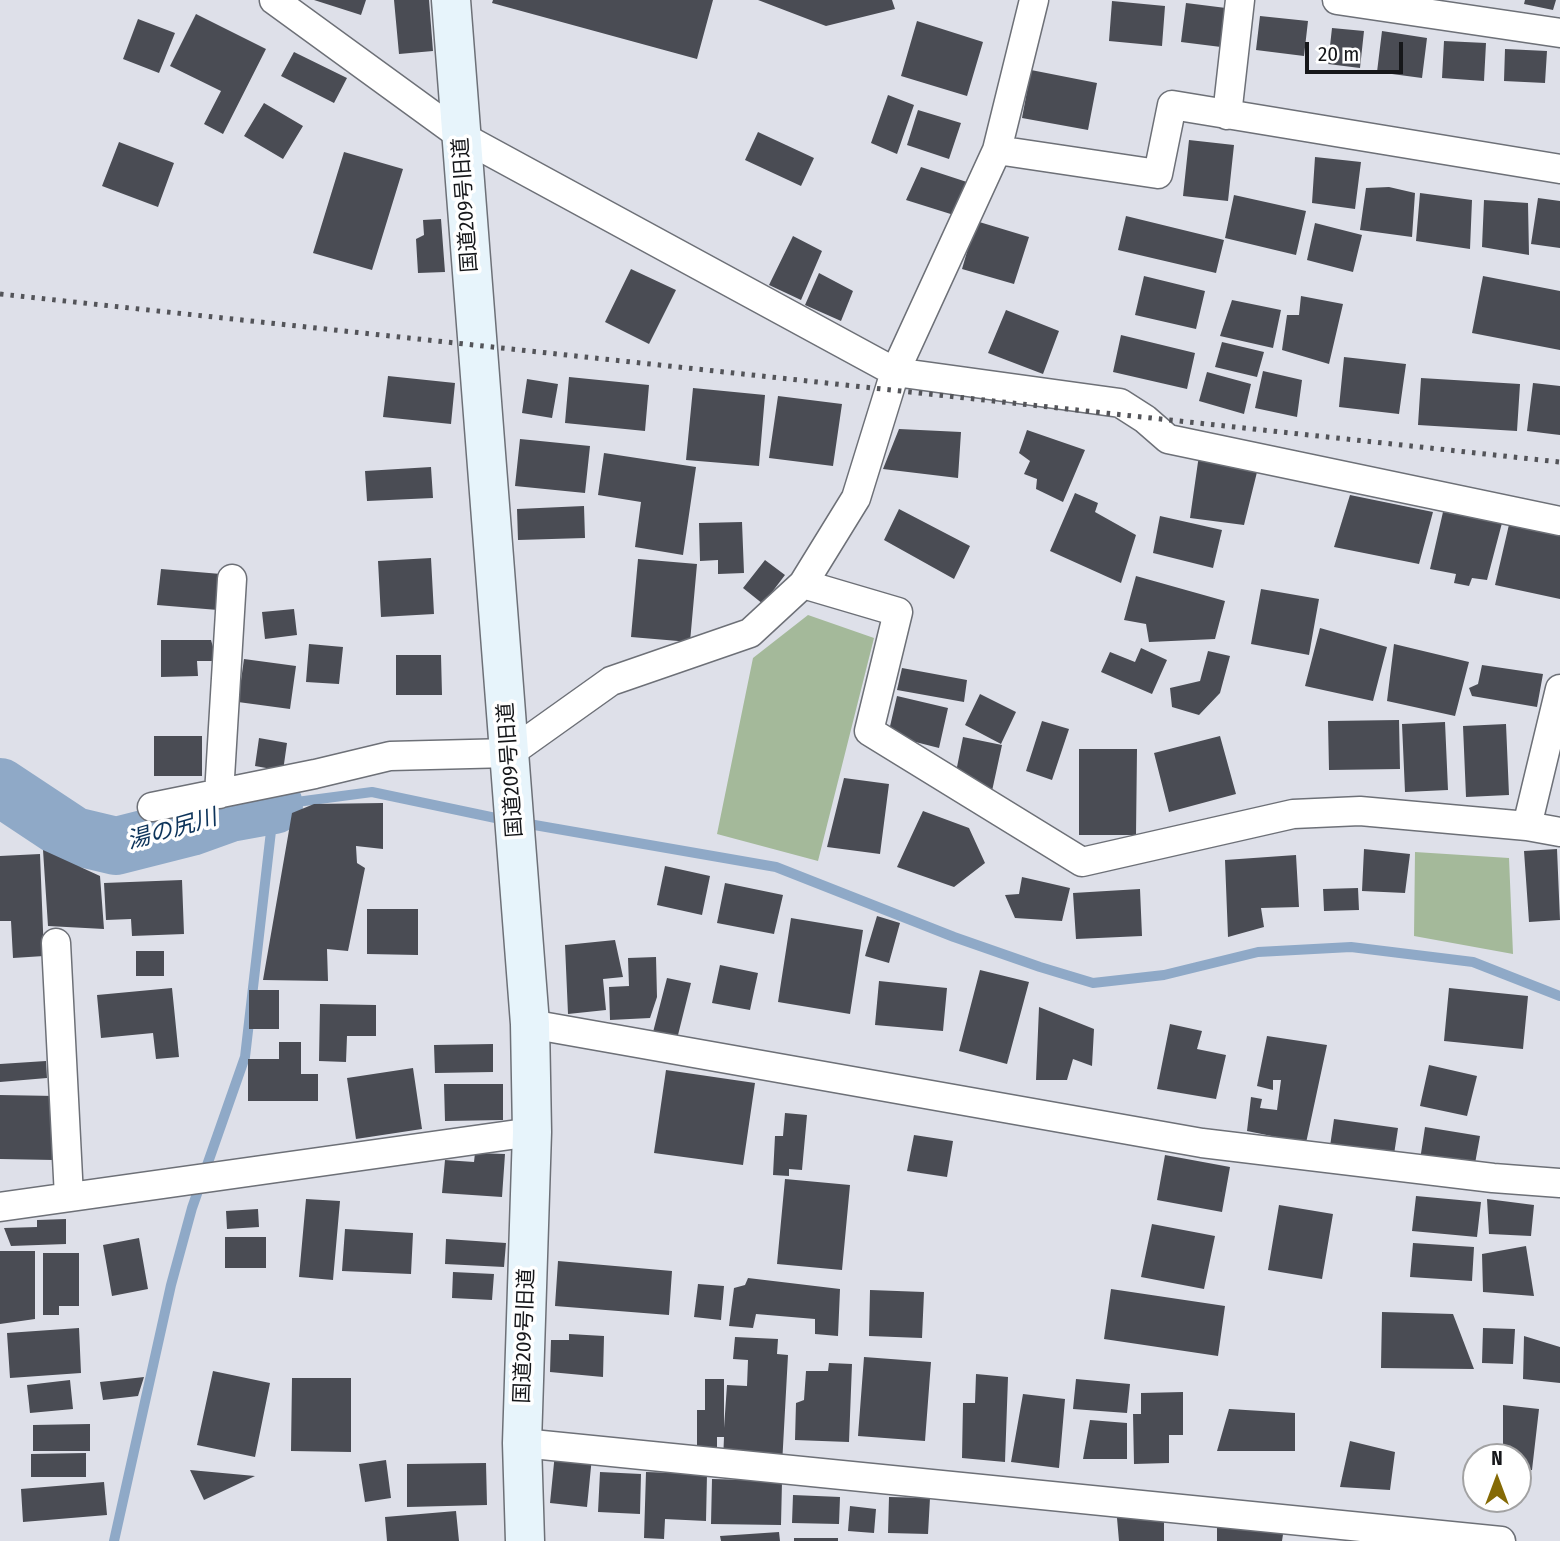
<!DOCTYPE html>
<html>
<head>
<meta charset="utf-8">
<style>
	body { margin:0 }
	#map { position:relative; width:1560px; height:1541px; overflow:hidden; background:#dee0e9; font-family:"Fira Sans Condensed",sans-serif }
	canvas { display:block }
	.north { position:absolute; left:1462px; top:1443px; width:70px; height:70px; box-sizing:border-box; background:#fff; border:2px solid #a2a2a3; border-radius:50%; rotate:0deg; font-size:19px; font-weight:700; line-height:28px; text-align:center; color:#16171a }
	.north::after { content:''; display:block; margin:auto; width:24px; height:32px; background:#856a05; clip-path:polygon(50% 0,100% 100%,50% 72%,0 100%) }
	.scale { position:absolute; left:1305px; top:42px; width:98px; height:32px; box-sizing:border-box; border:4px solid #16171a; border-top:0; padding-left:9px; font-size:21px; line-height:24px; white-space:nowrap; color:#16171a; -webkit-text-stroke:5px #fff; paint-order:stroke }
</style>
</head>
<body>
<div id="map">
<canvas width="1560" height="1541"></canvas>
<div class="north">N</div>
<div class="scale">20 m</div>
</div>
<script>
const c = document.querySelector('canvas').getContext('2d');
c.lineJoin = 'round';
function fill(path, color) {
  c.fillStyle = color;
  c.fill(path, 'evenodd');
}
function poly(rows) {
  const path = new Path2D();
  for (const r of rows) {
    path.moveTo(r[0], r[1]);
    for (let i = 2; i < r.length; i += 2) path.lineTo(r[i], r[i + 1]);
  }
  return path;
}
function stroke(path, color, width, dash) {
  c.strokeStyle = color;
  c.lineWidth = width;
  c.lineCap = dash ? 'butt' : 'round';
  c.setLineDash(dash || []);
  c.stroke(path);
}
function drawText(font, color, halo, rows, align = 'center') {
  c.font = font + ' "Fira Sans Condensed","Noto Sans JP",sans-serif';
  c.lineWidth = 7;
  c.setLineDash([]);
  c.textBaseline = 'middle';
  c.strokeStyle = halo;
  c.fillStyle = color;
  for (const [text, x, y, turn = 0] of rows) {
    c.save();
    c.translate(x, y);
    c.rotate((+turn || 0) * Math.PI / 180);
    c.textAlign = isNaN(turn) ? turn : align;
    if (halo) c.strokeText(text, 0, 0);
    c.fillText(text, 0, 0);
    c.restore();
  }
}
const green = poly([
	[808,615,874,638,818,861,717,834,753,658],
	[1415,852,1509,858,1513,954,1414,936]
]);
const stream = poly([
	[523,823,776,867,954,937,1040,967,1093,983,1164,975,1258,952,1351,947,1473,962,1560,996],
	[114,1541,171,1285,192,1208,245,1057,274,805,372,792,505,820]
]);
const river = poly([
	[0,787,74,836,116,846,191,827,230,813,274,805]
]);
const building = poly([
	[314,0,366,0,361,15],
	[394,0,429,0,433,51,399,54],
	[493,0,713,0,697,59,492,3],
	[758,0,892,0,895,9,826,26],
	[1525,0,1556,0,1553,10,1524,4],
	[1112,1,1165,6,1162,46,1109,41],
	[1186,3,1226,8,1221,47,1181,42],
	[196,14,266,49,223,134,204,124,221,91,170,66],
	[1260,16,1308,21,1304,56,1256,50],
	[138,19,175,33,159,73,123,59],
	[917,21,983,42,967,96,901,76],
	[1332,28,1364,31,1360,68,1328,64],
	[1382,31,1427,38,1422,78,1377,72],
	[1444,41,1486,43,1484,81,1442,78],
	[1505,49,1547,51,1545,83,1504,81],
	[294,52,347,78,334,103,281,76],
	[1031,70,1097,83,1088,130,1022,118],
	[888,95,914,105,897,154,871,143],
	[264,103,303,126,283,159,244,136],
	[918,110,961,123,949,159,907,145],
	[758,132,814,158,801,186,745,160],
	[1189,140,1234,145,1228,201,1183,196],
	[119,142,174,163,158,207,102,186],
	[344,152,403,169,372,270,313,253],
	[1315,157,1361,162,1355,209,1312,203],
	[921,167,973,184,957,216,906,200],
	[1389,187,1415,193,1412,237,1360,230,1366,188],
	[1420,193,1472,200,1470,249,1416,241],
	[1234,195,1306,211,1296,255,1225,238],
	[1538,198,1560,201,1560,248,1531,244],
	[1484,200,1528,203,1529,255,1482,247],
	[1126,216,1224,240,1216,273,1118,250],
	[441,219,445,272,418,273,416,239,424,235,423,220],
	[976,221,1029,237,1014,284,962,269],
	[1315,223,1362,235,1353,272,1307,260],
	[793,236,822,251,801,300,769,285],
	[631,269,676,290,649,344,605,322],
	[819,273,853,291,841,321,805,305],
	[1144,276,1205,291,1196,329,1135,315],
	[1483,276,1560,291,1560,350,1472,333],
	[1301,296,1343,304,1329,364,1282,350,1287,315,1299,315],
	[1232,300,1281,310,1273,348,1220,336],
	[1006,310,1059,331,1043,374,988,353],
	[1121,335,1195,353,1187,389,1113,372],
	[1222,342,1264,352,1257,377,1215,367],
	[1344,357,1406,364,1399,414,1339,407],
	[1263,371,1302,380,1297,417,1255,408],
	[1207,372,1251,384,1244,414,1199,401],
	[388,376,455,383,451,424,383,417],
	[569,377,649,385,645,431,565,423],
	[1421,378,1520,384,1517,431,1418,425],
	[527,379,558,384,552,418,522,413],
	[1533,383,1560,386,1560,435,1527,431],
	[693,388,765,395,759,466,686,460],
	[778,396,842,404,833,466,769,458],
	[899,429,961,432,958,478,883,469],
	[1027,430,1085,450,1063,502,1036,489,1037,479,1024,474,1030,461,1019,453],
	[520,439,590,446,585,493,515,486],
	[604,453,696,467,683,555,635,547,641,502,598,495],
	[1199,455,1258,468,1244,525,1190,518],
	[431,467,433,498,367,501,365,471],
	[1075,493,1098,503,1095,512,1136,535,1121,583,1050,551],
	[1350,495,1433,512,1419,564,1334,547],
	[584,506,585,538,518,540,517,509],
	[899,509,970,546,954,579,884,540],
	[1443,512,1502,523,1487,580,1472,578,1469,586,1454,583,1456,574,1430,569],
	[1160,516,1222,530,1213,568,1153,553],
	[1511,516,1560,524,1560,599,1495,585],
	[742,522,744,573,718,574,718,560,700,561,699,523],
	[431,558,434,614,381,617,378,561],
	[638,559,697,564,690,642,631,637],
	[765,560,785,575,763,604,743,588],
	[161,569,221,574,218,610,157,605],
	[1136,576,1225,601,1215,639,1149,642,1146,624,1124,620],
	[1261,589,1319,599,1309,655,1251,644],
	[294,609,297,635,265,639,262,612],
	[1320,628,1387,647,1373,701,1305,686],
	[161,640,211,640,217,661,197,661,198,676,161,677],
	[309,644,343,647,339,684,306,682],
	[1394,644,1469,662,1455,716,1387,701],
	[1141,648,1167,660,1152,694,1101,672,1110,652,1135,662],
	[1208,651,1230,656,1220,693,1199,715,1172,707,1170,688,1200,681],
	[396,655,441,655,442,695,396,695],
	[244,659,296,666,290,709,238,702],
	[1482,665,1543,674,1537,707,1472,696,1469,688,1478,684],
	[902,668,967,680,964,702,897,690],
	[980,694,1016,712,1001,744,965,725],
	[897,696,948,708,939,748,888,735],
	[1399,720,1400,769,1329,770,1328,721],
	[1042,721,1069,729,1052,780,1026,771],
	[1445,722,1448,790,1405,792,1402,724],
	[1506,724,1509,795,1466,797,1463,726],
	[154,736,202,736,202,776,154,776],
	[1220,736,1236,794,1169,812,1154,753],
	[963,737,1002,745,992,791,956,772],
	[259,738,287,743,283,771,255,766],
	[1079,749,1137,749,1136,835,1079,835],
	[844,778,889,784,880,854,827,847],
	[383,803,383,849,356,846,357,863,365,868,348,951,327,949,328,981,263,980,292,813,314,804],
	[923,811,969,828,985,863,954,887,897,867],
	[1364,849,1410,854,1405,893,1362,891],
	[1557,849,1560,920,1529,922,1524,851],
	[43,850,100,876,104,929,48,926],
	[40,854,44,956,13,958,11,921,0,921,0,856],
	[1296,855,1299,907,1261,908,1264,927,1228,937,1225,860],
	[665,866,710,876,702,915,657,905],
	[1022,877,1070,888,1062,921,1015,918,1005,895,1019,894],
	[182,880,184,934,132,936,131,919,106,920,104,883],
	[725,883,783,895,774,934,717,923],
	[1358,888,1359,910,1324,911,1323,889],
	[1140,889,1142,936,1076,939,1073,893],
	[367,909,418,909,418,955,367,954],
	[877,916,900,923,889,963,865,956],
	[791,918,863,930,850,1014,778,1002],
	[615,940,623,977,603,979,606,1010,568,1014,565,945],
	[136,951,164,951,164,976,136,976],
	[656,957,657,997,650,1018,610,1020,609,987,629,986,628,958],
	[720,965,758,973,750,1010,712,1003],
	[980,970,1029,982,1007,1064,959,1051],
	[667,978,691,983,676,1043,652,1036],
	[879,981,947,988,943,1031,875,1025],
	[172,988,179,1057,156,1059,153,1033,101,1038,97,995],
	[1449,988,1528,996,1523,1049,1444,1041],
	[249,990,279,990,279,1029,249,1029],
	[320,1004,376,1005,376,1036,347,1036,346,1062,319,1061],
	[1039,1007,1094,1029,1092,1066,1073,1059,1067,1080,1036,1080],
	[1170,1024,1202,1031,1197,1049,1226,1055,1216,1099,1157,1089],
	[1267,1036,1327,1045,1306,1143,1247,1131,1251,1097,1262,1099,1260,1108,1277,1110,1281,1080,1273,1080,1273,1090,1257,1086],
	[279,1042,301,1042,301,1074,318,1074,318,1101,248,1101,248,1059,279,1059],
	[493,1044,493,1072,435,1073,434,1045],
	[46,1061,47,1078,0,1082,0,1064],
	[1429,1065,1477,1076,1467,1116,1420,1106],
	[413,1068,422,1129,356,1139,347,1078],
	[666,1070,755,1083,743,1165,654,1153],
	[444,1084,503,1084,503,1120,445,1121],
	[0,1095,55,1096,54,1160,0,1159],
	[785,1113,807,1115,802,1170,789,1169,789,1176,773,1175,775,1136,783,1136],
	[1334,1119,1398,1128,1393,1161,1329,1153],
	[1425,1127,1480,1136,1474,1169,1420,1160],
	[914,1135,953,1141,947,1177,907,1171],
	[475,1153,505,1154,502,1197,442,1193,445,1160,474,1162],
	[1165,1155,1230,1167,1222,1212,1157,1200],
	[785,1179,850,1185,842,1270,777,1264],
	[1416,1196,1481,1202,1477,1237,1412,1231],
	[306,1199,340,1201,333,1280,299,1277],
	[1487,1199,1534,1205,1531,1236,1489,1234],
	[1279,1205,1333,1214,1322,1279,1268,1270],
	[258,1209,259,1227,227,1229,226,1211],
	[66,1219,66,1244,11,1246,4,1228,37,1227,37,1220],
	[1152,1224,1215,1236,1204,1289,1141,1277],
	[345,1229,413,1233,411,1274,342,1271],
	[225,1237,266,1237,266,1268,225,1268],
	[139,1238,148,1289,112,1296,103,1245],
	[446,1239,506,1243,504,1267,445,1264],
	[1413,1243,1474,1247,1472,1281,1410,1277],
	[1526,1246,1534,1296,1483,1292,1482,1254],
	[0,1251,35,1251,35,1319,0,1324],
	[43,1253,79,1253,79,1306,59,1306,59,1315,43,1315],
	[558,1261,672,1271,669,1315,555,1306],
	[453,1272,494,1274,492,1300,452,1298],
	[748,1278,840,1289,838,1336,815,1334,815,1319,756,1314,753,1328,729,1326,734,1288,745,1285],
	[698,1284,724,1286,721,1320,694,1317],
	[1111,1289,1225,1306,1218,1356,1104,1339],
	[870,1290,924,1292,922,1338,869,1336],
	[1382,1312,1453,1314,1474,1369,1381,1368],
	[79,1328,81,1373,10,1378,7,1333],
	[1483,1328,1515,1329,1513,1364,1482,1363],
	[569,1334,604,1336,603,1377,550,1372,551,1340,569,1340],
	[1524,1336,1560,1347,1560,1383,1523,1379],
	[735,1337,778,1339,777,1354,788,1355,782,1465,723,1462,724,1437,717,1437,717,1456,697,1456,697,1410,705,1410,705,1379,724,1379,724,1428,727,1385,747,1386,748,1360,733,1359],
	[864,1357,931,1362,925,1441,858,1436],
	[829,1363,852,1364,849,1442,795,1440,796,1403,804,1400,806,1371,828,1371],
	[213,1371,270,1383,255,1457,197,1445],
	[976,1374,1008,1377,1005,1462,962,1458,963,1403,975,1403],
	[144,1377,138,1396,103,1400,100,1382],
	[292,1378,351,1378,351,1452,291,1451],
	[1076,1379,1130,1384,1127,1413,1073,1409],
	[70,1380,73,1409,30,1413,27,1385],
	[1183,1392,1183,1435,1169,1435,1169,1463,1134,1464,1133,1414,1141,1414,1141,1393],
	[1023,1394,1065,1399,1059,1468,1011,1462],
	[1503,1405,1539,1409,1532,1470,1518,1471,1518,1457,1503,1457],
	[1229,1409,1295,1413,1295,1451,1217,1451],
	[1090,1420,1127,1423,1127,1459,1083,1459],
	[90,1424,90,1451,33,1451,33,1425],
	[1350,1441,1395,1452,1390,1490,1340,1487],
	[86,1453,86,1477,31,1477,31,1454],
	[555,1453,592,1457,587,1507,550,1503],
	[386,1460,391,1498,365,1502,359,1464],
	[486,1463,487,1505,407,1507,407,1464],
	[190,1470,255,1476,204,1500],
	[600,1472,641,1474,640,1514,598,1512],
	[646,1472,707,1474,706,1521,665,1519,664,1539,644,1538],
	[712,1479,782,1481,781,1525,711,1524],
	[104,1482,107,1515,23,1522,21,1489],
	[793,1495,840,1497,839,1524,792,1523],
	[889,1497,930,1498,928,1534,888,1533],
	[850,1506,876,1509,874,1533,848,1531],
	[456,1511,459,1541,387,1541,385,1517],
	[1164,1516,1164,1541,1119,1541,1117,1518],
	[1217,1523,1284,1528,1282,1541,1217,1541],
	[779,1532,780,1541,721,1541,720,1536],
	[794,1538,838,1538,838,1541,794,1541]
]);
const street = poly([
	[274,0,461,136,895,372,1120,403,1145,419,1168,439,1560,521],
	[1337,0,1560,33],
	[1227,115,1240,0],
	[997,150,1158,174,1172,105,1560,169],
	[803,584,898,612,869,731,1082,862,1293,814,1360,811,1527,826,1560,689],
	[219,794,232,579],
	[152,807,315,774,390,756,510,753,611,681,750,633,803,584,856,498,895,372,997,150,1034,0],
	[1527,826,1560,832],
	[56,943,69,1197],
	[530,1024,1202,1143,1493,1178,1560,1183],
	[0,1207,532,1132],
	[522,1443,1501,1541]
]);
const secondary = poly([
	[451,0,530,1024,532,1132,522,1443,525,1541]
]);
const rail = poly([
	[0,294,1560,462]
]);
const streetNames = [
	["国道209号旧道",466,205,-94],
	["国道209号旧道",511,770,-94],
	["国道209号旧道",525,1336,-88]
];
const waterNames = [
	["湯の尻川",172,830,-16]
];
fill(green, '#a4b99a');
stroke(stream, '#8fa9c7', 10);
stroke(river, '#8fa9c7', 58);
fill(building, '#4a4c54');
stroke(street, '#6d7077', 31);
stroke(secondary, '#6d7077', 41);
stroke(street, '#fff', 28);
stroke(secondary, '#e7f4fb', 38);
stroke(rail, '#535459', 5, [3.5, 7]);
drawText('21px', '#16171a', '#fff', streetNames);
drawText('italic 23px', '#0c335a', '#fff', waterNames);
</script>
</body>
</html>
